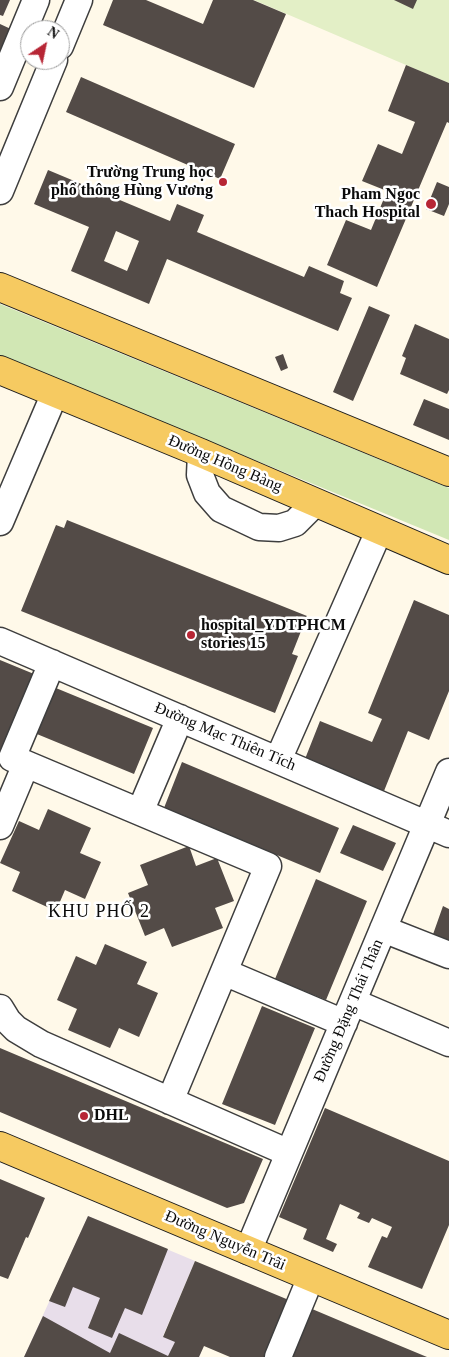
<!DOCTYPE html>
<html>
<head>
<meta charset="utf-8">
<style>
	body { margin:0 }
	#map { position:relative; width:449px; height:1357px; overflow:hidden; background:#fff9e9; font-family:"Times New Roman",serif }
	canvas { display:block }
	.north { position:absolute; left:20px; top:20px; width:50px; height:50px; box-sizing:border-box; background:#fff; border:1px solid #9d9d9d; border-radius:50%; rotate:34deg; font-size:14px; font-weight:700; line-height:20px; text-align:center; color:#0b0b0b }
	.north::after { content:''; display:block; margin:auto; width:18px; height:22px; background:#b72635; clip-path:polygon(50% 0,100% 100%,50% 72%,0 100%) }
</style>
</head>
<body>
<div id="map">
<canvas width="449" height="1357"></canvas>
<div class="north">N</div>
</div>
<script>
const c = document.querySelector('canvas').getContext('2d');
c.lineJoin = 'round';
function fill(path, color) {
  c.fillStyle = color;
  c.fill(path, 'evenodd');
}
function poly(rows) {
  const path = new Path2D();
  for (const r of rows) {
    path.moveTo(r[0], r[1]);
    for (let i = 2; i < r.length; i += 2) path.lineTo(r[i], r[i + 1]);
  }
  return path;
}
function stroke(path, color, width, dash) {
  c.strokeStyle = color;
  c.lineWidth = width;
  c.lineCap = dash ? 'butt' : 'round';
  c.setLineDash(dash || []);
  c.stroke(path);
}
function drawText(font, color, halo, rows, align = 'center') {
  c.font = font + ' "Times New Roman",serif';
  c.lineWidth = 5;
  c.setLineDash([]);
  c.textBaseline = 'middle';
  c.strokeStyle = halo;
  c.fillStyle = color;
  for (const [text, x, y, turn = 0] of rows) {
    c.save();
    c.translate(x, y);
    c.rotate((+turn || 0) * Math.PI / 180);
    c.textAlign = isNaN(turn) ? turn : align;
    if (halo) c.strokeText(text, 0, 0);
    c.fillText(text, 0, 0);
    c.restore();
  }
}
const industrial = poly([
	[88,1216,195,1261,163,1336,201,1353,199,1357,24,1357]
]);
const green = poly([
	[0,304,449,488,449,540,0,355]
]);
const pitch = poly([
	[254,0,449,0,449,83,406,65]
]);
const building = poly([
	[0,0,10,0,3,16,0,15],
	[113,0,146,0,203,24,213,0,253,0,286,14,254,88,103,25],
	[394,0,417,0,413,9],
	[0,24,13,30,0,60],
	[406,65,449,83,449,123,447,122,377,287,327,265,346,220,371,230,387,191,362,181,378,144,402,154,415,122,388,111],
	[81,77,235,144,220,179,66,112],
	[48,170,170,221,177,204,204,215,197,232,304,277,309,266,344,281,340,293,352,298,338,331,167,259,149,304,71,271,89,227,34,204],
	[116,231,139,241,127,271,104,261],
	[437,182,449,187,449,204,444,216,426,209],
	[369,306,390,315,353,401,333,392],
	[415,324,449,339,449,390,447,394,400,374,406,358,402,356],
	[283,354,288,368,281,371,275,357],
	[424,399,449,409,449,440,413,425],
	[67,520,307,616,292,654,298,656,275,713,21,611,56,525,64,528],
	[414,600,449,615,449,691,429,740,408,731,384,791,305,759,320,721,372,742,382,719,368,713],
	[0,660,34,674,0,755],
	[51,686,153,728,134,774,32,732],
	[182,762,339,828,320,873,164,808],
	[48,809,91,828,80,853,101,862,85,899,65,890,56,911,12,891,20,872,0,863,19,821,39,830],
	[353,825,396,843,383,871,340,853],
	[189,846,196,866,217,858,234,901,215,908,223,928,172,947,164,928,145,936,128,893,148,885,140,865],
	[316,879,367,901,326,1000,275,979],
	[443,906,449,909,449,946,431,940],
	[105,944,147,962,137,984,158,993,139,1037,119,1028,110,1048,68,1030,77,1009,57,1000,76,956,96,965],
	[262,1006,315,1028,275,1125,222,1104],
	[0,1048,263,1159,244,1203,227,1208,0,1112],
	[325,1108,449,1161,449,1225,422,1289,368,1267,382,1236,387,1238,392,1227,372,1218,369,1223,357,1218,360,1213,340,1204,326,1239,337,1244,333,1252,303,1239,307,1229,279,1217],
	[0,1179,45,1198,28,1238,26,1237,8,1279,0,1276],
	[88,1216,168,1249,142,1315,125,1308,112,1338,88,1328,100,1298,73,1287,65,1307,49,1301],
	[195,1261,296,1303,273,1357,230,1357,204,1346,199,1357,24,1357,43,1316,110,1353,119,1333,168,1356,175,1342,163,1337],
	[305,1306,350,1325,427,1357,284,1357]
]);
const minor = poly([
	[60,46,79,0],
	[0,87,36,0],
	[0,191,54,60],
	[201,453,200,475,207,493,221,509,259,527,279,528,295,523,315,503],
	[0,522,55,393],
	[0,641,449,834],
	[278,760,379,531],
	[26,764,12,758,52,663],
	[140,812,180,718],
	[0,826,26,764,268,866,170,1101],
	[383,929,449,955],
	[224,972,344,1023],
	[353,1002,449,1043],
	[0,1008,8,1021,16,1029,41,1044,289,1153],
	[248,1251,449,772],
	[278,1357,311,1277]
]);
const major = poly([
	[0,287,449,472],
	[0,370,201,453,449,560],
	[0,1146,449,1335]
]);
const markers = [
	[223,182,5,"#b72635"],
	[431,204,6,"#b72635"],
	[191,635,5,"#b72635"],
	[84,1116,5,"#b72635"]
];
const poiNames = [
	["Trường Trung học",213,173],
	["phổ thông Hùng Vương",213,191],
	["Pham Ngoc",420,195],
	["Thach Hospital",420,213],
	["hospital_YDTPHCM",201,626,"left"],
	["stories 15",201,644,"left"],
	["DHL",94,1116,"left"]
];
const streetNames = [
	["Đường Hồng Bàng",225,464,23],
	["Đường Mạc Thiên Tích",225,737,23],
	["Đường Đặng Thái Thân",349,1011,-67],
	["Đường Nguyễn Trãi",225,1241,23]
];
const neighbourhoodNames = [
	["KHU PHỐ 2",99,912]
];
fill(industrial, '#e8deea');
fill(green, '#d1e7b4');
fill(pitch, '#e3efc6');
fill(building, '#534b47');
stroke(minor, '#3e3e3e', 29);
stroke(major, '#1c1c1c', 30);
stroke(minor, '#fff', 26);
stroke(major, '#f6ca61', 28);
for (const [x, y, r, color] of markers) {
  const dot = new Path2D();
  dot.arc(x, y, r, 0, 2 * Math.PI);
  c.fillStyle = color;
  c.fill(dot);
  stroke(dot, '#fff', 2);
}
drawText('bold 16px', '#0b0b0b', '#fff', poiNames, 'right');
drawText('16px', '#0b0b0b', '#fff', streetNames);
c.letterSpacing = '1px';
drawText('18px', '#0b0b0b', '#fff', neighbourhoodNames);
c.letterSpacing = '0px';
</script>
</body>
</html>
